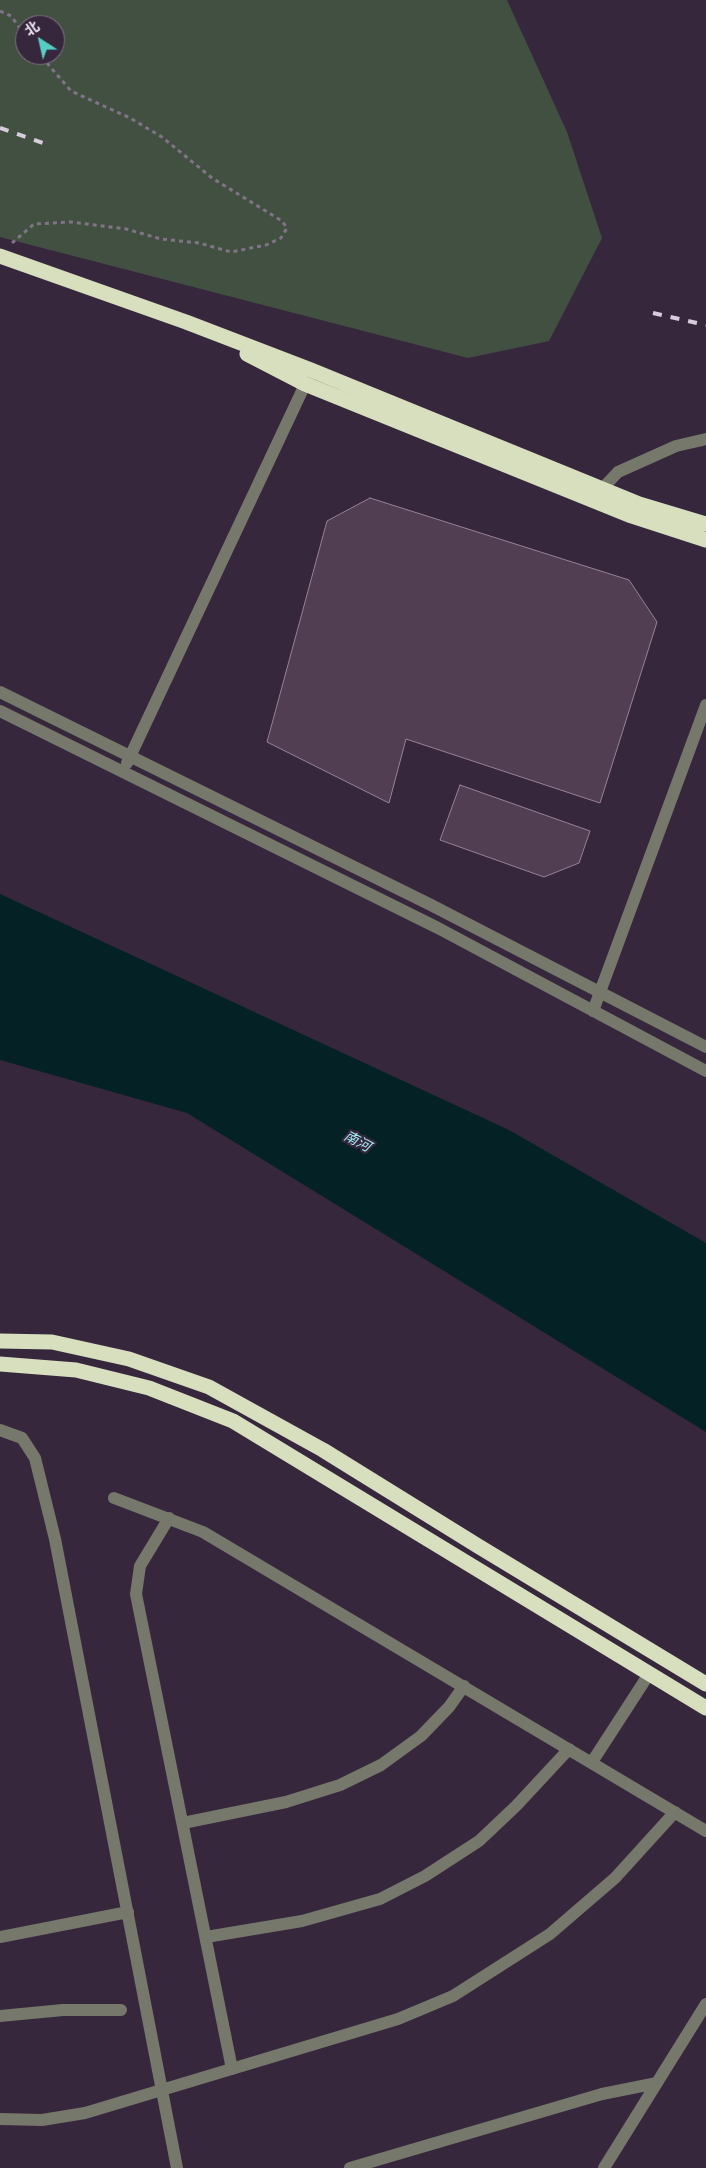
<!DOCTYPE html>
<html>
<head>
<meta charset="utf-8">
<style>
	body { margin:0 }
	#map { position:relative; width:706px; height:2168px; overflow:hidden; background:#36273d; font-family:"DejaVu Sans","Noto Sans SC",sans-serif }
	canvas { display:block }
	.north { position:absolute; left:15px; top:15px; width:50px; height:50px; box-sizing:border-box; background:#36273d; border:1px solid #807386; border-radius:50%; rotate:325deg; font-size:14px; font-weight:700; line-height:20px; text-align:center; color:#efe5f4 }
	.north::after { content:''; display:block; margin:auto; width:18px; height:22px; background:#56cec3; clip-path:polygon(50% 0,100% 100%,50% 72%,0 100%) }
</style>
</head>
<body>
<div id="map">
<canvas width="706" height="2168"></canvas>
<div class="north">北</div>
</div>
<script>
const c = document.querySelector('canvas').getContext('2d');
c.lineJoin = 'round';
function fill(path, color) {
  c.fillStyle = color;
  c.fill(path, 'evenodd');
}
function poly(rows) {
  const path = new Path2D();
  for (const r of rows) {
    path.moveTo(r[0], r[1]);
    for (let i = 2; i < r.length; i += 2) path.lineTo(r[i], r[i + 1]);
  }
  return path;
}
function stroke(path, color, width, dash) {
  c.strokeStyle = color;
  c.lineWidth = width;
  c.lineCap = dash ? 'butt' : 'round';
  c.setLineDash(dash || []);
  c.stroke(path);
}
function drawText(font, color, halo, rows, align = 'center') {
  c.font = font + ' "DejaVu Sans","Noto Sans SC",sans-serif';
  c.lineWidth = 4.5;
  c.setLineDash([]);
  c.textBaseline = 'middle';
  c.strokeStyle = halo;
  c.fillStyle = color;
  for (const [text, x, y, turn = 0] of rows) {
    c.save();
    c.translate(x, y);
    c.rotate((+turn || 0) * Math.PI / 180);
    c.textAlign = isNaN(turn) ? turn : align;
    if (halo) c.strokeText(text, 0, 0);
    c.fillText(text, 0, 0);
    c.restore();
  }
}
const green = poly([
	[0,0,507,0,567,132,602,238,549,341,468,358,0,237],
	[25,25,55,25,55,55,25,55]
]);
const water = poly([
	[0,894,509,1130,706,1243,706,1432,187,1113,0,1060]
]);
const building = poly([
	[370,498,629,580,657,622,600,803,406,739,389,803,267,742,327,521,370,498],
	[460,785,590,831,579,863,544,877,440,840,460,785]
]);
const path = poly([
	[0,11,11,16,25,35],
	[12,243,34,224,71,222,126,229,161,239,199,243,231,252,266,245,281,238,287,228,282,221,212,178,162,137,130,118,71,91,40,55]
]);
const minor = poly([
	[602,489,618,472,676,446,706,439],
	[0,692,431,905,706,1047],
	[0,711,438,928,706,1071],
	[127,763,309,376],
	[593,1011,706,705],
	[0,1430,22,1438,35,1458,55,1539,177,2168],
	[114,1498,203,1532,706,1831],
	[169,1518,140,1566,136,1594,232,2069],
	[592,1762,649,1674],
	[183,1823,286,1802,340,1785,381,1765,421,1736,449,1707,464,1686],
	[0,1937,128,1912],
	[206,1937,302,1921,380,1899,425,1876,479,1841,516,1806,569,1749],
	[0,2016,63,2010,121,2010],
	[0,2119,42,2120,85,2113,398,2019,453,1996,550,1934,615,1878,675,1812],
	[350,2168,602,2094,657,2083],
	[604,2168,706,2004]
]);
const highway = poly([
	[0,256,186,322,311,370,639,504,706,524],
	[247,354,305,384,629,515,706,540],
	[0,1341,52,1342,129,1359,209,1387,323,1450,478,1546,706,1684],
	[0,1364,76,1370,149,1388,233,1421,706,1708]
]);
const rail = poly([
	[0,128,46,144],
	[653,313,706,325]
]);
const waterNames = [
	["南河",357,1142,28]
];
fill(green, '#425042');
fill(water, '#042225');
fill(building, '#523e53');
stroke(building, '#988199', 1);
stroke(path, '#817487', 3, [4, 4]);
stroke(minor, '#75786a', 12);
stroke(highway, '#d8dfbe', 15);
stroke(rail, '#d8cddd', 4, [9, 9]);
drawText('italic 14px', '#a3eef6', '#36273d', waterNames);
</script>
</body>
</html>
